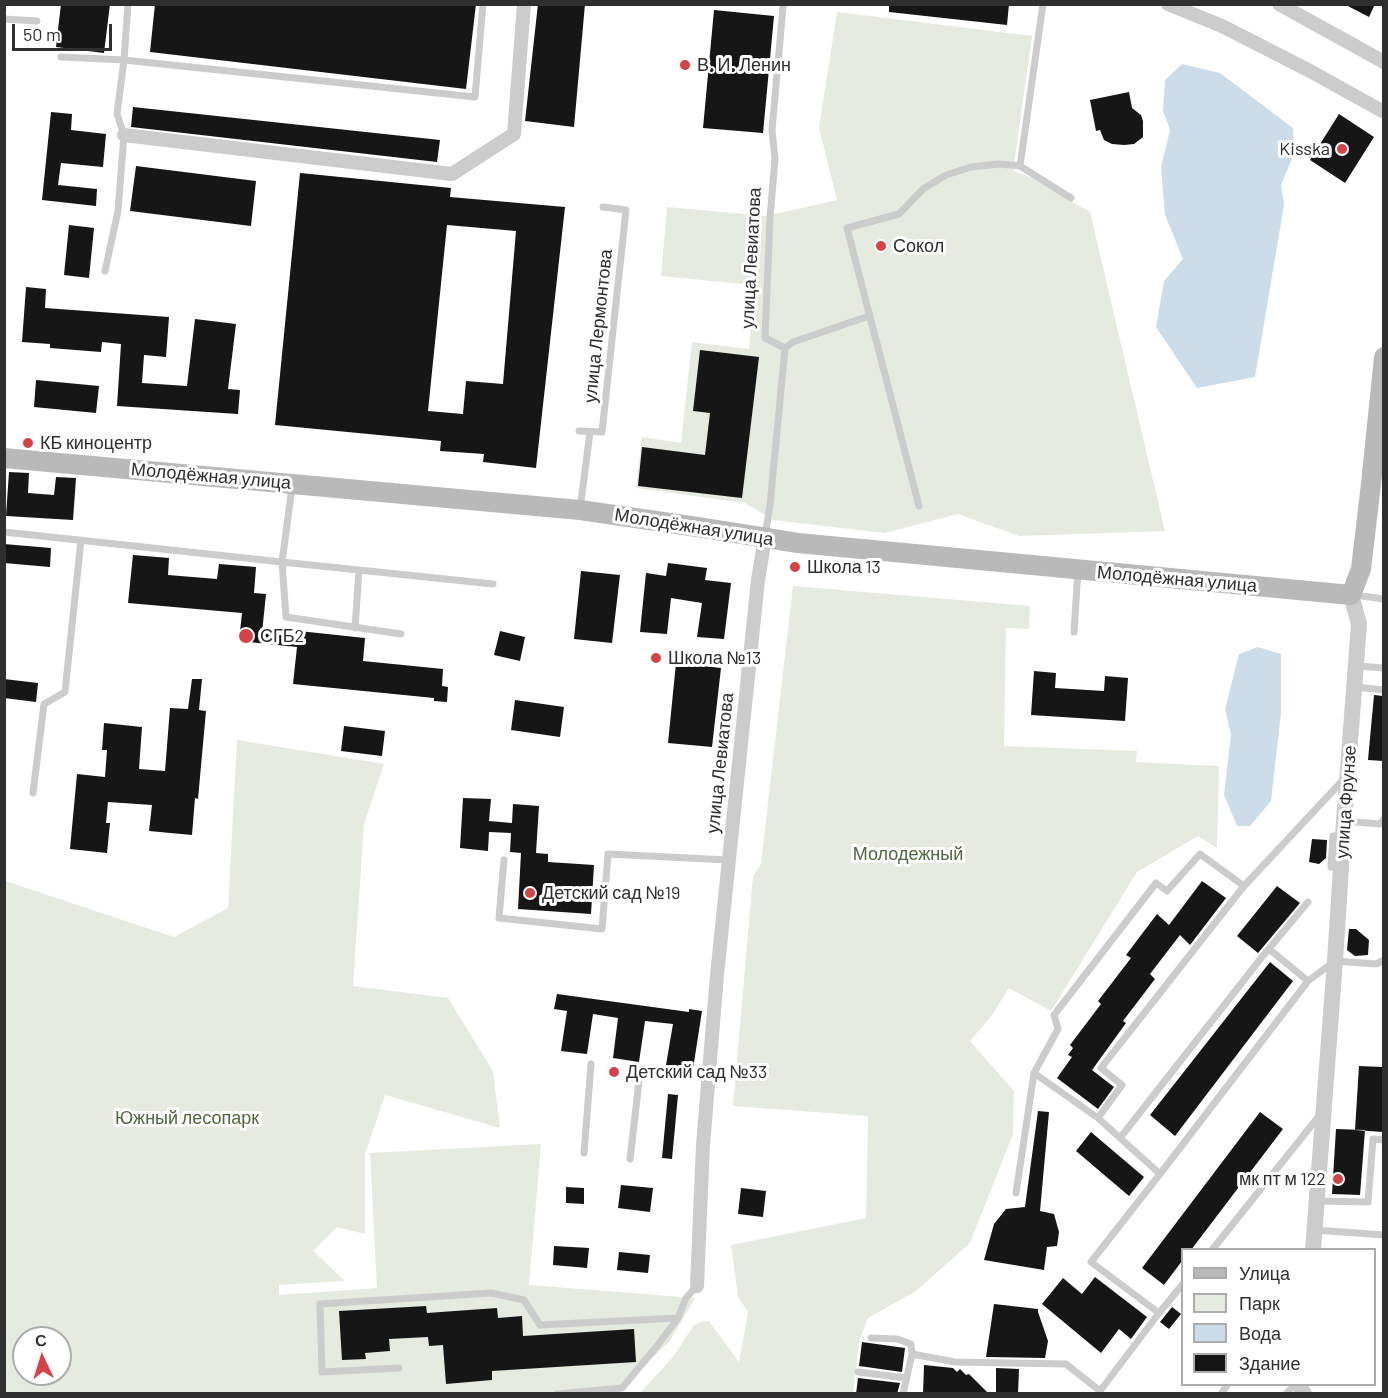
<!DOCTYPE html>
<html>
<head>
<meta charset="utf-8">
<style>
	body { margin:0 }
	#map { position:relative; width:1388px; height:1398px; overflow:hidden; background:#fff; font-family:Barlow,sans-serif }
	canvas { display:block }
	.frame { position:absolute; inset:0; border:6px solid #2f2f2f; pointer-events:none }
	.legend { position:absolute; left:1181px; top:1248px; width:195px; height:138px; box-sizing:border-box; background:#fff; border:2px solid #acacac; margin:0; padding:8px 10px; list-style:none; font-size:18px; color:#2f2f2f }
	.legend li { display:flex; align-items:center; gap:12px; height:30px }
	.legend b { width:30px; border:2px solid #acacac }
	.north { position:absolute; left:12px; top:1326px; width:60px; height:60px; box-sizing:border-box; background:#fff; border:2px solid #acacac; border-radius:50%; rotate:356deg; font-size:16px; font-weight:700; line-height:24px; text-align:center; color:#2f2f2f }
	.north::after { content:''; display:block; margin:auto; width:21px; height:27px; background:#d54248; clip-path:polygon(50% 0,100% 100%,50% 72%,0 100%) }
	.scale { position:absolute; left:12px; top:24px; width:100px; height:27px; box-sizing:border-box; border:3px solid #2f2f2f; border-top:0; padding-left:8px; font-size:18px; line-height:21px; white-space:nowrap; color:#2f2f2f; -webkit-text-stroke:4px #fff; paint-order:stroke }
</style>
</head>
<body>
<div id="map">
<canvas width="1388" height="1398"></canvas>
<div class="frame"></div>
<ul class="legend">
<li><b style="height:8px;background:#b9b9b9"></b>Улица</li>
<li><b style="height:16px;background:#e5ebde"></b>Парк</li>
<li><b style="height:16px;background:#ccdde9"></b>Вода</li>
<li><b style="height:16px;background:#161616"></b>Здание</li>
</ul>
<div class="north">С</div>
<div class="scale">50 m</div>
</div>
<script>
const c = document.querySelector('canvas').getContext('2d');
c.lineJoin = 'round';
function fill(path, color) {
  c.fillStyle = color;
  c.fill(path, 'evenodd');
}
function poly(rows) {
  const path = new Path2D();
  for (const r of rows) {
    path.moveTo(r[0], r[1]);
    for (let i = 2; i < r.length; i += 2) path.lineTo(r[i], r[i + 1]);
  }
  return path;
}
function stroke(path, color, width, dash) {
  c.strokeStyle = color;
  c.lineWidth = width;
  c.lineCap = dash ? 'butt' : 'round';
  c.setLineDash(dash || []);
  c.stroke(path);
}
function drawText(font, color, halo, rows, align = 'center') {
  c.font = font + ' Barlow,sans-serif';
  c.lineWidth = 6;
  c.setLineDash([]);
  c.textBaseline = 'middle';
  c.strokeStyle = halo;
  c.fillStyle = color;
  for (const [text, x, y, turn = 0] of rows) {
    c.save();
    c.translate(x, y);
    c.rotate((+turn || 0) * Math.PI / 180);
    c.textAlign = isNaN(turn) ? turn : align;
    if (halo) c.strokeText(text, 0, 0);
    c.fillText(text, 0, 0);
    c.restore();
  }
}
const green = poly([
	[837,12,1032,36,1013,171,1032,178,1090,212,1165,531,1019,536,958,514,885,533,773,520,745,503,636,488,642,437,681,443,692,342,749,349,754,285,661,276,667,207,766,216,837,200,819,128],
	[793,586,1030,606,1029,629,1006,628,1004,746,1137,751,1136,762,1219,766,1217,848,1198,836,1137,872,1051,1011,1009,988,992,1015,970,1041,1014,1091,1013,1134,970,1243,916,1291,868,1318,859,1342,853,1393,639,1394,673,1357,694,1325,701,1322,709,1321,739,1362,748,1312,738,1297,731,1245,866,1218,868,1116,733,1106,753,876,761,864],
	[237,740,384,764,364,824,353,986,448,998,493,1071,500,1128,385,1095,365,1154,365,1234,337,1227,313,1251,345,1281,279,1285,279,1295,377,1288,370,1153,541,1144,529,1285,695,1298,670,1341,616,1393,5,1394,5,881,174,937,228,908],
	[24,1338,60,1338,60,1374,24,1374]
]);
const water = poly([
	[1182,64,1220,73,1293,128,1294,154,1281,185,1284,205,1255,377,1197,388,1156,327,1164,281,1183,259,1165,215,1161,167,1170,130,1163,111,1165,80],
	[1258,647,1281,654,1281,713,1271,801,1250,826,1237,826,1224,795,1231,735,1225,709,1239,654]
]);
const building = poly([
	[61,4,110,4,104,53,56,47],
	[155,4,476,4,466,89,150,52],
	[538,4,585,4,574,127,525,121],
	[889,4,1009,4,1007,25,889,12],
	[1344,4,1375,4,1369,17],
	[714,10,774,16,763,133,703,128],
	[1129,92,1132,108,1141,115,1143,121,1143,137,1134,144,1124,145,1112,144,1104,140,1100,130,1096,131,1090,100],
	[133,107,440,140,437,162,131,127],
	[51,112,72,114,71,130,106,134,103,167,61,163,58,185,97,189,96,206,42,200],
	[1339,114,1374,137,1345,183,1310,160],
	[136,166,256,181,251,226,130,211],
	[300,173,451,188,450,197,565,207,536,468,483,462,484,454,440,451,441,441,275,425],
	[447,225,516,231,503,384,466,381,463,414,428,411],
	[69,225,94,228,89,278,64,275],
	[26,287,46,289,45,308,169,317,166,357,144,355,142,383,187,386,195,319,236,324,228,389,240,390,238,414,117,406,121,344,102,342,101,352,50,348,50,344,22,342],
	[700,350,759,357,742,498,638,486,642,447,705,455,710,413,693,411],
	[36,380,99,386,96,413,34,407],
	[9,472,29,473,28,493,54,495,56,477,76,478,73,520,6,516],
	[4,544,51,548,50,567,4,563],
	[133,555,169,558,168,575,217,579,219,564,256,567,254,593,266,594,262,633,298,637,299,631,365,638,363,661,443,669,442,686,448,687,447,702,434,701,434,698,293,684,297,647,239,641,242,613,128,603],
	[668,563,707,568,705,580,731,583,724,639,697,637,702,603,671,598,667,634,640,632,646,573,666,576],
	[581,571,620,575,612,643,574,639],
	[500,631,525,637,520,661,494,655],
	[676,663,721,668,712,747,668,743],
	[1034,671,1056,673,1055,688,1104,691,1105,676,1128,678,1125,721,1031,715],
	[4,679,38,683,36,702,4,698],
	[192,679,202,679,199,710,206,711,198,799,195,798,192,835,149,831,152,805,108,802,106,823,110,823,107,853,70,849,77,774,105,777,107,750,102,750,104,723,142,727,139,769,165,771,170,708,188,709],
	[1374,695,1383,696,1383,761,1368,760],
	[515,700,564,707,560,737,511,730],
	[344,726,385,731,382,756,341,751],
	[463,798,491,799,489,821,512,823,513,804,539,806,536,853,548,854,548,862,594,865,591,914,518,909,521,853,510,852,511,833,489,832,488,851,460,848],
	[1312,839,1327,840,1326,858,1319,864,1309,862],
	[1202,881,1226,898,1190,945,1180,935,1150,974,1155,979,1123,1021,1126,1023,1092,1070,1114,1087,1098,1109,1057,1078,1072,1057,1068,1055,1073,1048,1070,1045,1101,1004,1098,1001,1131,958,1126,955,1157,914,1169,925],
	[1277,886,1300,903,1258,953,1237,936],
	[1349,929,1356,929,1369,940,1368,955,1355,956,1347,950],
	[1270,962,1293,981,1175,1136,1150,1115],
	[557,994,689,1012,689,1009,702,1011,693,1069,666,1065,673,1024,645,1021,639,1062,613,1058,618,1018,593,1014,587,1054,561,1051,567,1011,554,1009],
	[1359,1066,1383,1067,1383,1132,1355,1130],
	[668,1094,678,1095,672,1159,662,1158],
	[1038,1111,1049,1112,1040,1211,1054,1214,1059,1232,1057,1246,1047,1247,1044,1270,984,1260,994,1224,1006,1209,1025,1207],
	[1260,1112,1283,1129,1191,1250,1182,1250,1182,1261,1164,1285,1142,1268],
	[1336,1129,1365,1130,1360,1195,1332,1194],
	[1091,1132,1144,1177,1129,1196,1076,1151],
	[621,1185,653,1188,650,1212,618,1208],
	[566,1187,584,1188,584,1204,566,1203],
	[741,1188,766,1191,763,1217,738,1214],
	[554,1246,589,1248,587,1268,553,1265],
	[619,1252,650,1255,648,1273,617,1270],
	[1095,1277,1147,1317,1131,1339,1119,1329,1101,1353,1042,1304,1063,1278,1082,1294],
	[994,1304,1038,1309,1038,1312,1048,1341,1045,1358,986,1357],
	[426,1306,427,1313,497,1308,498,1318,522,1316,523,1336,634,1329,636,1362,492,1371,492,1380,446,1384,443,1345,429,1346,428,1337,389,1339,390,1351,365,1353,366,1359,342,1360,339,1311],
	[1172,1307,1181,1314,1169,1329,1160,1322],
	[862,1342,905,1348,902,1372,859,1366],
	[924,1365,953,1368,957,1372,960,1369,966,1375,969,1374,989,1394,923,1394],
	[996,1368,1019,1369,1018,1394,996,1394],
	[858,1378,900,1383,897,1394,856,1394]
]);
const service = poly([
	[4,19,37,21],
	[61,57,124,60,475,97,483,4],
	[1020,166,1043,4],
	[105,271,118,211,124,135,117,114,124,60,128,4],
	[785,348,793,342,869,316],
	[579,431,602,432,626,210,603,207],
	[292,487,282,562,359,570],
	[919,506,847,228,899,214,923,189,946,175,971,167,999,164,1020,166,1071,198],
	[580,509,590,432],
	[4,532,282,562,286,617,401,634],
	[765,536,770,505,785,348,765,338,770,218,775,159,772,130,783,7],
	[1354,595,1384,599],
	[355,628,359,570,493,584],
	[1074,632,1078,570],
	[1357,666,1384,668],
	[1355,687,1384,690],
	[33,793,44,704,65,692,81,540],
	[1344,821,1380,824,1384,819],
	[504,860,499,918,602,929,608,854,728,860],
	[1341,868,1331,867,1333,836,1343,836],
	[1269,949,1308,981],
	[1098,1118,1122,1085,1101,1068,1244,886],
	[1120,1138,1262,957,1308,902],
	[584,1153,591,1064],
	[630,1159,640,1073],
	[1160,1174,1098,1118,1034,1073,1058,1029,1054,1015,1156,883,1167,891,1200,854,1244,886,1344,779],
	[1016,1193,1034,1073],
	[1319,1201,1368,1202,1373,1139,1384,1140],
	[1315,1230,1384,1235],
	[1212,1250,1319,1116],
	[1182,1285,1159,1313,1091,1262,1160,1174,1308,981,1335,961,1376,964,1384,960],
	[871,1338,897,1339,911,1344,912,1354,903,1394],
	[912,1354,955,1362,1066,1364,1100,1391,1159,1313],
	[399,1368,322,1372,320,1304,491,1293,524,1300,540,1325,678,1318,686,1298,697,1286],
	[858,1372,906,1378],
	[557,1394,622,1388,657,1346,678,1318],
	[1221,1394,1228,1384],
	[1286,1394,1295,1384]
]);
const minor = poly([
	[1168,4,1222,26,1310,71,1384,112],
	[1279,4,1384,62],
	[124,135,452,174,514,134,524,4],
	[697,1286,703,1145,717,975,758,580,765,538]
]);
const tertiary = poly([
	[1313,1250,1335,961,1344,821,1359,624,1351,595],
	[1299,1384,1304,1394]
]);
const secondary = poly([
	[4,458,580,510,704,528,798,543,1351,595,1361,569,1371,484,1384,357]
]);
const markers = [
	[685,65,6,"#d54248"],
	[1342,149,6,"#d54248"],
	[881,246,6,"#d54248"],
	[28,443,6,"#d54248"],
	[795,567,6,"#d54248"],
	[246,636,8,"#d54248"],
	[656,658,6,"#d54248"],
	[530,893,6,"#d54248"],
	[614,1072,6,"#d54248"],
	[1338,1179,6,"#d54248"]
];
const poiNames = [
	["В. И. Ленин",697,65],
	["Kisska",1330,149,"right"],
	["Сокол",893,246],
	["КБ киноцентр",40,443],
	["Школа 13",807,567],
	["СГБ2",260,636],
	["Школа №13",668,658],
	["Детский сад №19",542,893],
	["Детский сад №33",626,1072],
	["мк пт м 122",1326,1179,"right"]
];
const streetNames = [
	["улица Левиатова",751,258,-87],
	["улица Лермонтова",598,326,-84],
	["Молодёжная улица",211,476,5],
	["Молодёжная улица",694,527,9],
	["Молодёжная улица",1177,579,5],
	["улица Левиатова",720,763,-84],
	["улица Фрунзе",1346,802,-86]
];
const parkNames = [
	["Молодежный",908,854],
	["Южный лесопарк",187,1118]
];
fill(green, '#e5ebde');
fill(water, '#ccdde9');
fill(building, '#161616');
stroke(service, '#ccc', 7);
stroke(minor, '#ccc', 14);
stroke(tertiary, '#ccc', 16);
stroke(secondary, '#b9b9b9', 20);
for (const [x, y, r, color] of markers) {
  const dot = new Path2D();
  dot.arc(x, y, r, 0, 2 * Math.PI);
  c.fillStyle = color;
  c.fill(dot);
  stroke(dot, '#fff', 2);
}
drawText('18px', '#2f2f2f', '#fff', poiNames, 'left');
drawText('18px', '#2f2f2f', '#fff', streetNames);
drawText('18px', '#516740', '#fff', parkNames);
</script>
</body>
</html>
